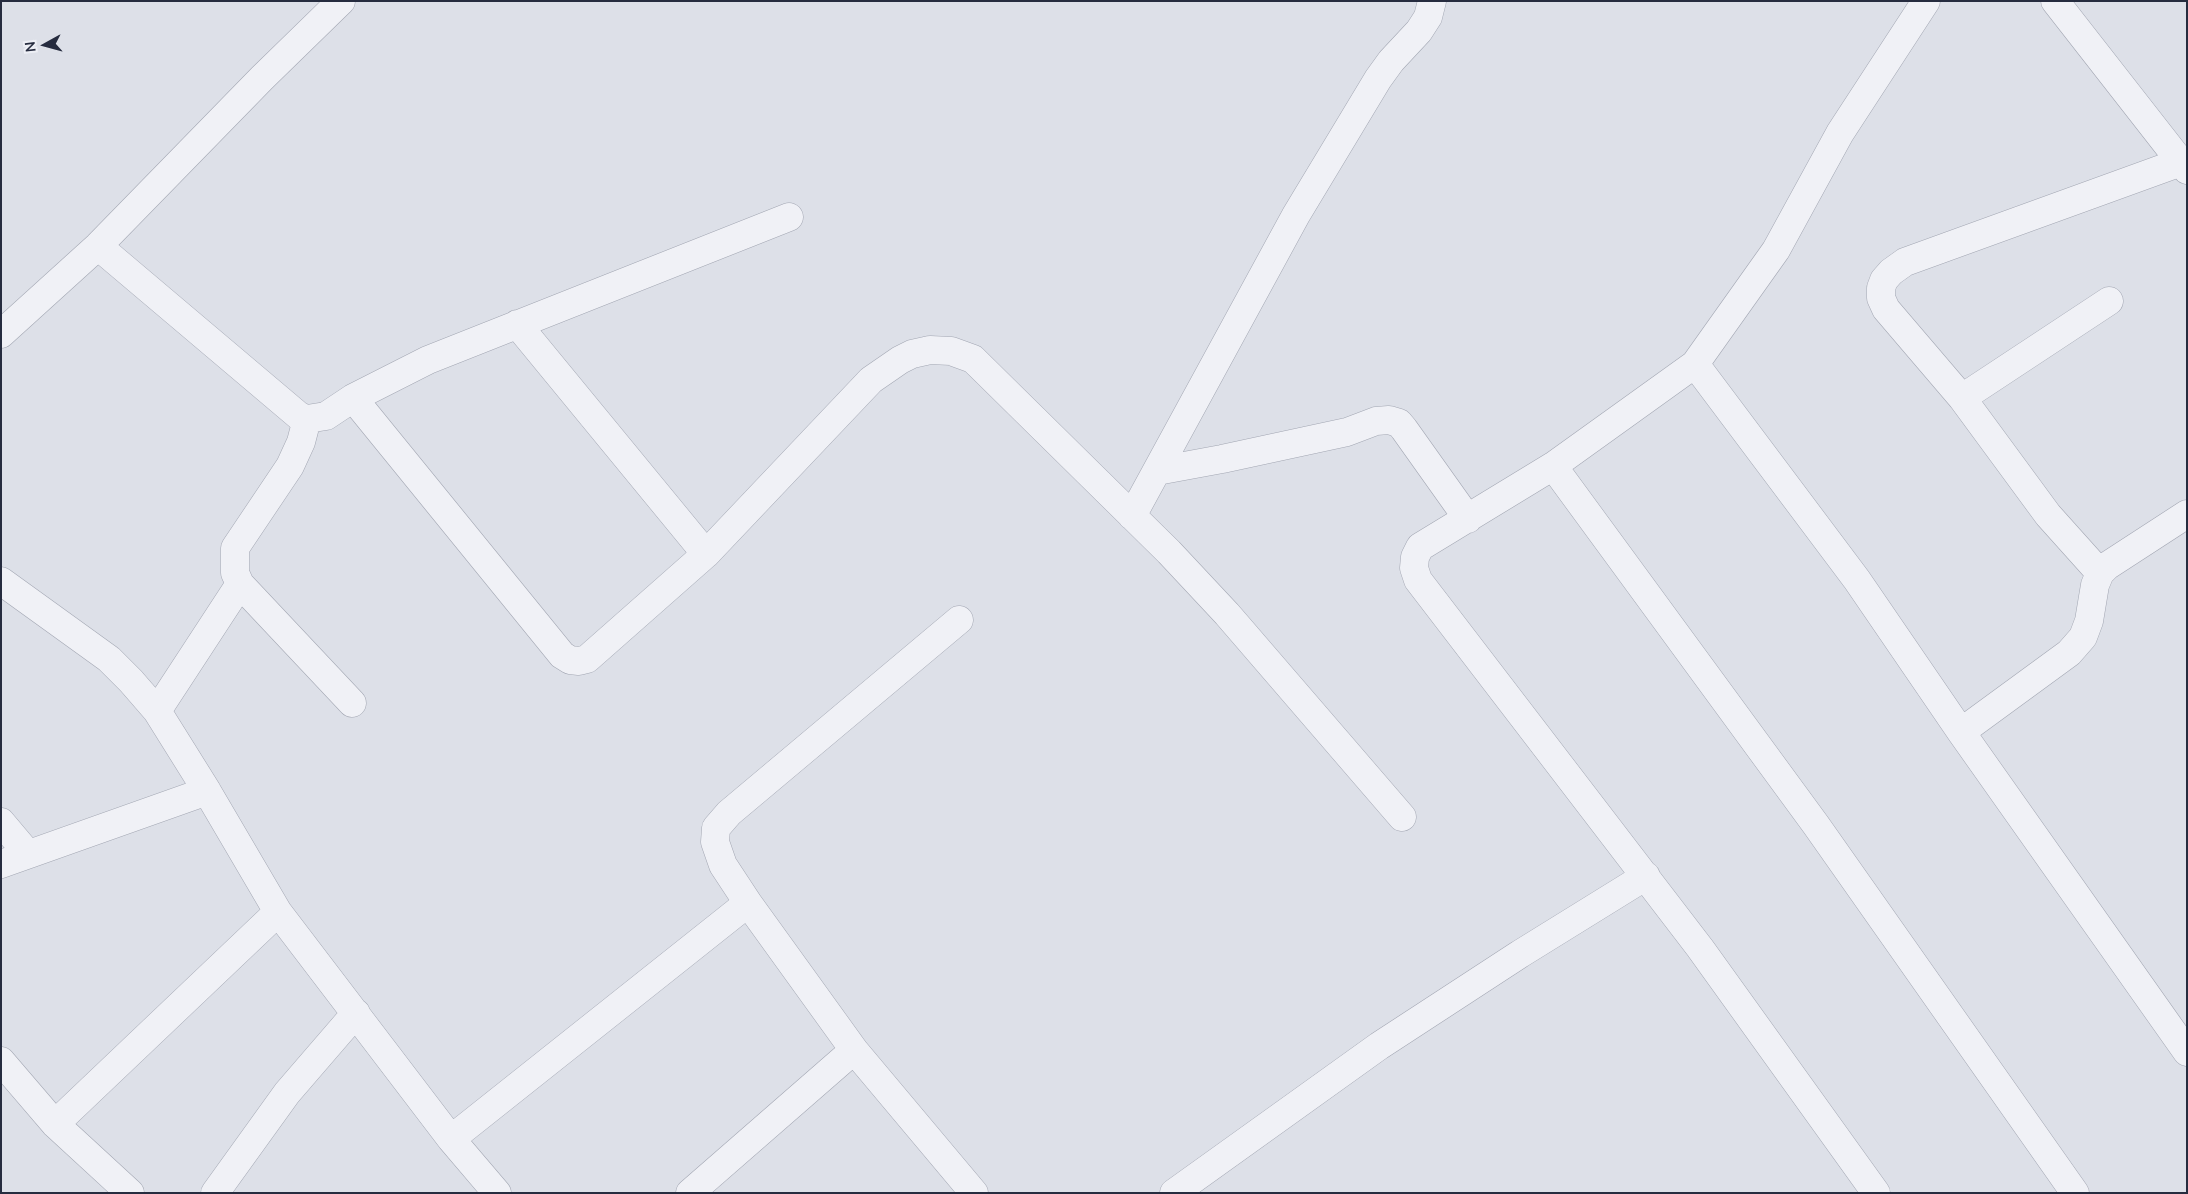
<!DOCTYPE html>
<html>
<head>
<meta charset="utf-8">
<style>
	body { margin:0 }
	#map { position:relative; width:2188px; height:1194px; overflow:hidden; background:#dde0e8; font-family:Mulish,sans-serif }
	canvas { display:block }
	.frame { position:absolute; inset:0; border:2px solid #262c3f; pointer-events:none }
	.north { position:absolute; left:20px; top:20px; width:50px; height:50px; -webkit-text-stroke:4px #edeff5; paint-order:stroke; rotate:263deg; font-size:14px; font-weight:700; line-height:20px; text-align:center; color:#262c3f }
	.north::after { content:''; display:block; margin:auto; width:18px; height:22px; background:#262c3f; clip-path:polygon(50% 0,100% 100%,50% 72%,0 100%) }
</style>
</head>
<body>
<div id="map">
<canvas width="2188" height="1194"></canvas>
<div class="frame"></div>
<div class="north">N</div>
</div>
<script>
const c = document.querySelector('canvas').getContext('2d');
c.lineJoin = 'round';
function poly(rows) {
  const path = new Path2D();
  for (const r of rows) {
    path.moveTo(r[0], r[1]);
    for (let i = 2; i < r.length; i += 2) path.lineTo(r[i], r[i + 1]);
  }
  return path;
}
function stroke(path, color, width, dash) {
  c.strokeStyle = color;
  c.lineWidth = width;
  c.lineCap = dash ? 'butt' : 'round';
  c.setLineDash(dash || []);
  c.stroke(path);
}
const street = poly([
	[2055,1,2187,170],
	[98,246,299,416,307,419,326,416,353,398,428,360,789,217],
	[517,324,706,554],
	[1,334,98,246,262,78,341,1],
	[1695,364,1857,580,1961,732,2187,1052],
	[353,398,562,655,570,660,579,661,587,659,706,554,871,380,900,360,912,354,930,350,951,351,973,359,1169,552,1227,614,1402,817],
	[1962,398,2109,301],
	[307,419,301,442,290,466,235,548,235,573,240,584,352,703],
	[1553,466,1816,825,2075,1193],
	[1157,471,1222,459,1347,432,1376,421,1389,420,1399,423,1404,429,1468,519],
	[1132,516,1296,215,1378,79,1391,61,1419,31,1428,17,1432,1],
	[2100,573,2048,515,1962,398,1886,309,1881,298,1881,288,1884,280,1891,272,1905,262,2181,162],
	[1,581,109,659,131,681,157,711,207,791,278,912,451,1139,497,1193],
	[959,620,729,813,716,828,715,842,723,865,748,903,854,1050,974,1193],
	[157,711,240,584],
	[1961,732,2069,653,2083,637,2089,621,2095,585,2100,573,2107,566,2187,514],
	[1,822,28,854],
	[1,864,207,791],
	[1,1061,55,1124,130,1193],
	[55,1124,278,912],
	[451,1139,748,903],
	[215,1193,287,1093,356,1013],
	[690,1193,854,1050],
	[1174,1193,1379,1046,1520,954,1646,876],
	[1876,1193,1700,948,1418,580,1414,568,1415,557,1420,547,1553,466,1695,364,1776,250,1840,133,1926,1]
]);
stroke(street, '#a2a6b2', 29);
stroke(street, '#f0f1f6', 28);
</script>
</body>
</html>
